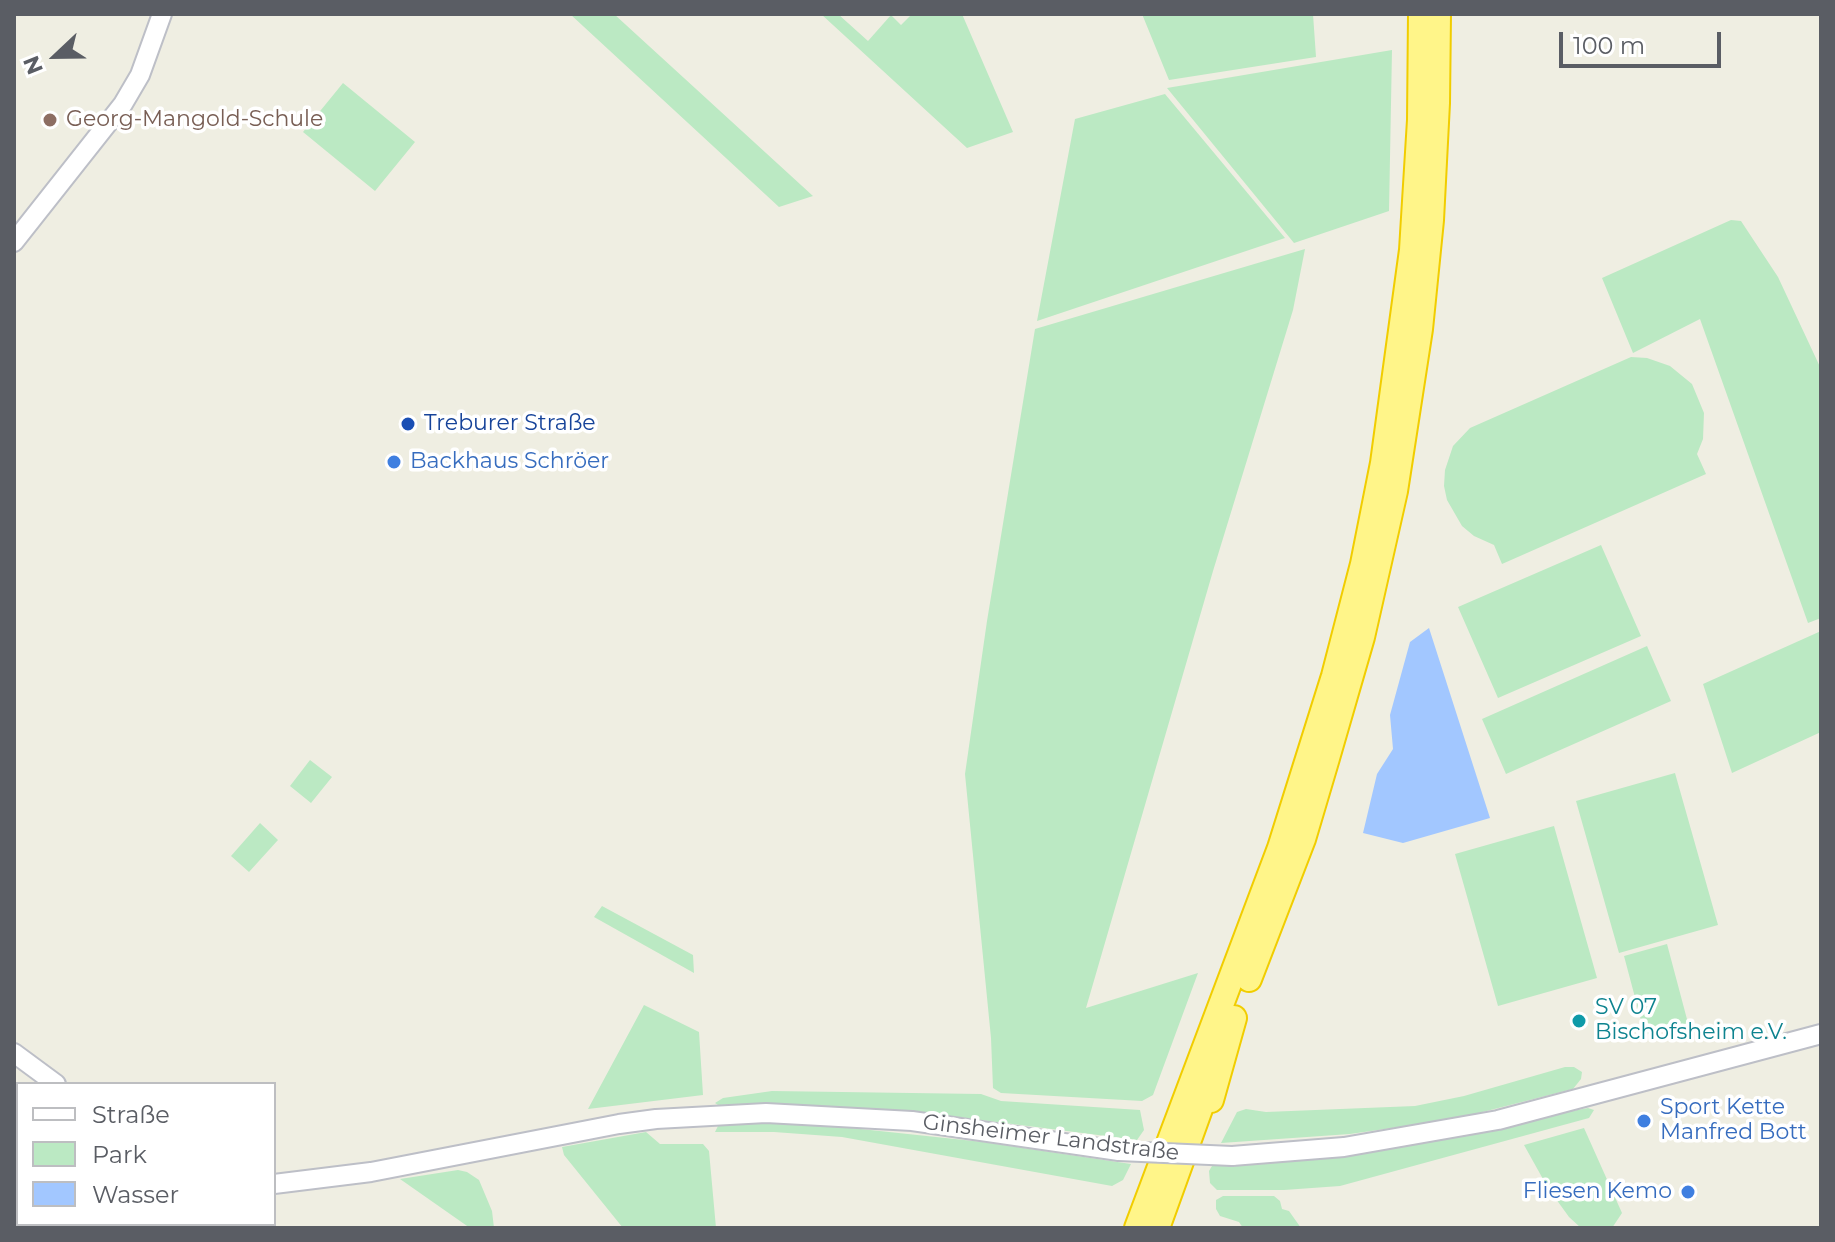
<!DOCTYPE html>
<html>
<head>
<meta charset="utf-8">
<style>
	body { margin:0 }
	#map { position:relative; width:1835px; height:1242px; overflow:hidden; background:#efeee2; font-family:Montserrat,sans-serif }
	canvas { display:block }
	.frame { position:absolute; inset:0; border:16px solid #5a5d64; pointer-events:none }
	.legend { position:absolute; left:16px; top:1082px; width:260px; height:144px; box-sizing:border-box; background:#fff; border:2px solid #bdbec1; margin:0; padding:10px 14px; list-style:none; font-size:24px; color:#5a5d64 }
	.legend li { display:flex; align-items:center; gap:16px; height:40px }
	.legend b { width:40px; border:2px solid #bdbec1 }
	.north { position:absolute; left:16px; top:16px; width:80px; height:80px; -webkit-text-stroke:6px #fff; paint-order:stroke; rotate:248deg; font-size:22px; font-weight:700; line-height:32px; text-align:center; color:#5a5d64 }
	.north::after { content:''; display:block; margin:auto; width:28px; height:36px; background:#5a5d64; clip-path:polygon(50% 0,100% 100%,50% 72%,0 100%) }
	.scale { position:absolute; left:1559px; top:32px; width:162px; height:36px; box-sizing:border-box; border:4px solid #5a5d64; border-top:0; padding-left:10px; font-size:24px; line-height:28px; white-space:nowrap; color:#5a5d64; -webkit-text-stroke:6px #fff; paint-order:stroke }
</style>
</head>
<body>
<div id="map">
<canvas width="1835" height="1242"></canvas>
<div class="frame"></div>
<ul class="legend">
<li><b style="height:10px;background:#fff"></b>Straße</li>
<li><b style="height:22px;background:#bbe9c3"></b>Park</li>
<li><b style="height:22px;background:#a2c7ff"></b>Wasser</li>
</ul>
<div class="north">N</div>
<div class="scale">100 m</div>
</div>
<script>
const c = document.querySelector('canvas').getContext('2d');
c.lineJoin = 'round';
function fill(path, color) {
  c.fillStyle = color;
  c.fill(path, 'evenodd');
}
function poly(rows) {
  const path = new Path2D();
  for (const r of rows) {
    path.moveTo(r[0], r[1]);
    for (let i = 2; i < r.length; i += 2) path.lineTo(r[i], r[i + 1]);
  }
  return path;
}
function stroke(path, color, width, dash) {
  c.strokeStyle = color;
  c.lineWidth = width;
  c.lineCap = dash ? 'butt' : 'round';
  c.setLineDash(dash || []);
  c.stroke(path);
}
function drawText(font, color, halo, rows, align = 'center') {
  c.font = font + ' Montserrat,sans-serif';
  c.lineWidth = 7;
  c.setLineDash([]);
  c.textBaseline = 'middle';
  c.strokeStyle = halo;
  c.fillStyle = color;
  for (const [text, x, y, turn = 0] of rows) {
    c.save();
    c.translate(x, y);
    c.rotate((+turn || 0) * Math.PI / 180);
    c.textAlign = isNaN(turn) ? turn : align;
    if (halo) c.strokeText(text, 0, 0);
    c.fillText(text, 0, 0);
    c.restore();
  }
}
const green = poly([
	[570,14,614,14,813,196,779,207],
	[821,14,838,14,868,41,891,15,901,25,912,14,962,14,1013,132,967,148],
	[1142,14,1313,14,1316,57,1169,80],
	[1392,50,1389,211,1294,243,1167,88],
	[343,83,415,142,375,191,303,132],
	[1165,94,1285,238,1037,321,1075,119],
	[1731,220,1741,221,1778,277,1821,369,1821,618,1808,623,1700,319,1633,353,1602,278],
	[1305,249,1293,310,1213,571,1086,1008,1198,973,1153,1095,1142,1101,1001,1093,993,1088,991,1038,965,774,987,621,1035,329],
	[1631,357,1647,358,1670,366,1692,384,1704,413,1703,439,1697,454,1706,474,1502,564,1494,545,1474,536,1462,526,1447,500,1444,486,1445,470,1453,446,1470,428],
	[1601,545,1641,636,1498,698,1458,607],
	[1821,631,1821,732,1732,773,1703,684],
	[1647,646,1671,701,1506,774,1482,719],
	[310,760,332,777,311,803,290,786],
	[1675,773,1718,925,1619,953,1576,801],
	[260,823,278,840,249,872,231,856],
	[1554,826,1597,978,1498,1006,1455,854],
	[602,906,693,955,694,973,594,917],
	[1667,944,1688,1023,1645,1035,1624,956],
	[644,1005,699,1032,703,1095,588,1109],
	[1565,1067,1574,1067,1582,1072,1581,1079,1573,1089,1455,1119,1350,1134,1221,1143,1237,1112,1246,1109,1266,1112,1415,1106,1464,1096],
	[772,1091,981,1094,1001,1101,1140,1110,1144,1130,1137,1140,911,1111,774,1104,718,1105,715,1103,723,1098],
	[1588,1108,1594,1110,1589,1118,1340,1186,1284,1190,1217,1190,1210,1183,1209,1171,1212,1166,1264,1164,1331,1157],
	[795,1122,983,1142,1131,1164,1123,1180,1112,1186,842,1137,774,1132,715,1132,719,1124],
	[1584,1128,1622,1213,1612,1228,1581,1228,1569,1217,1548,1188,1524,1145],
	[646,1132,660,1144,703,1144,709,1151,716,1228,623,1228,564,1155,562,1147],
	[458,1170,467,1172,479,1180,492,1211,494,1228,470,1228,400,1179],
	[1223,1196,1274,1196,1280,1201,1282,1209,1289,1211,1301,1228,1243,1228,1239,1222,1220,1216,1216,1209,1216,1200]
]);
const water = poly([
	[1429,628,1490,818,1403,843,1363,833,1377,774,1393,749,1390,715,1410,642]
]);
const secondary = poly([
	[14,242,123,104,140,75,162,14],
	[14,1053,56,1084],
	[1232,1156,1344,1147,1498,1120,1821,1034],
	[274,1184,371,1172,619,1124,656,1119,766,1113,912,1121,1119,1151]
]);
const highway = poly([
	[1249,979,1303,839,1327,758,1362,637,1395,491,1420,329,1431,220,1437,103,1438,14],
	[1211,1100,1234,1018],
	[1137,1228,1280,848,1334,676,1363,564,1383,463,1412,250,1420,120,1421,14],
	[1157,1228,1209,1084]
]);
const secondaryBridge = poly([
	[1119,1151,1232,1156]
]);
const markers = [
	[50,120,8,"#8d6e63"],
	[408,424,8,"#1a4fb4"],
	[394,462,8,"#3f7fe0"],
	[1579,1021,8,"#0f9aa8"],
	[1644,1121,8,"#3f7fe0"],
	[1688,1192,8,"#3f7fe0"]
];
const educationNames = [
	["Georg-Mangold-Schule",66,120]
];
const transitNames = [
	["Treburer Straße",424,424]
];
const shopNames = [
	["Backhaus Schröer",410,462],
	["Sport Kette",1660,1108],
	["Manfred Bott",1660,1133],
	["Fliesen Kemo",1672,1192,"right"]
];
const cultureNames = [
	["SV 07",1595,1008],
	["Bischofsheim e.V.",1595,1033]
];
const streetNames = [
	["Ginsheimer Landstraße",1051,1138,7]
];
fill(green, '#bbe9c3');
fill(water, '#a2c7ff');
stroke(secondary, '#bdbfc7', 22);
stroke(highway, '#f1cd00', 28);
stroke(secondary, '#fff', 18);
stroke(highway, '#fff589', 24);
stroke(secondaryBridge, '#bdbfc7', 22, []);
stroke(secondaryBridge, '#fff', 18);
for (const [x, y, r, color] of markers) {
  const dot = new Path2D();
  dot.arc(x, y, r, 0, 2 * Math.PI);
  c.fillStyle = color;
  c.fill(dot);
  stroke(dot, '#fff', 3);
}
drawText('22px', '#785e54', '#fff', educationNames, 'left');
drawText('22px', '#164399', '#fff', transitNames, 'left');
drawText('22px', '#366cbe', '#fff', shopNames, 'left');
drawText('22px', '#0d838f', '#fff', cultureNames, 'left');
drawText('22px', '#5a5d64', '#fff', streetNames);
</script>
</body>
</html>
